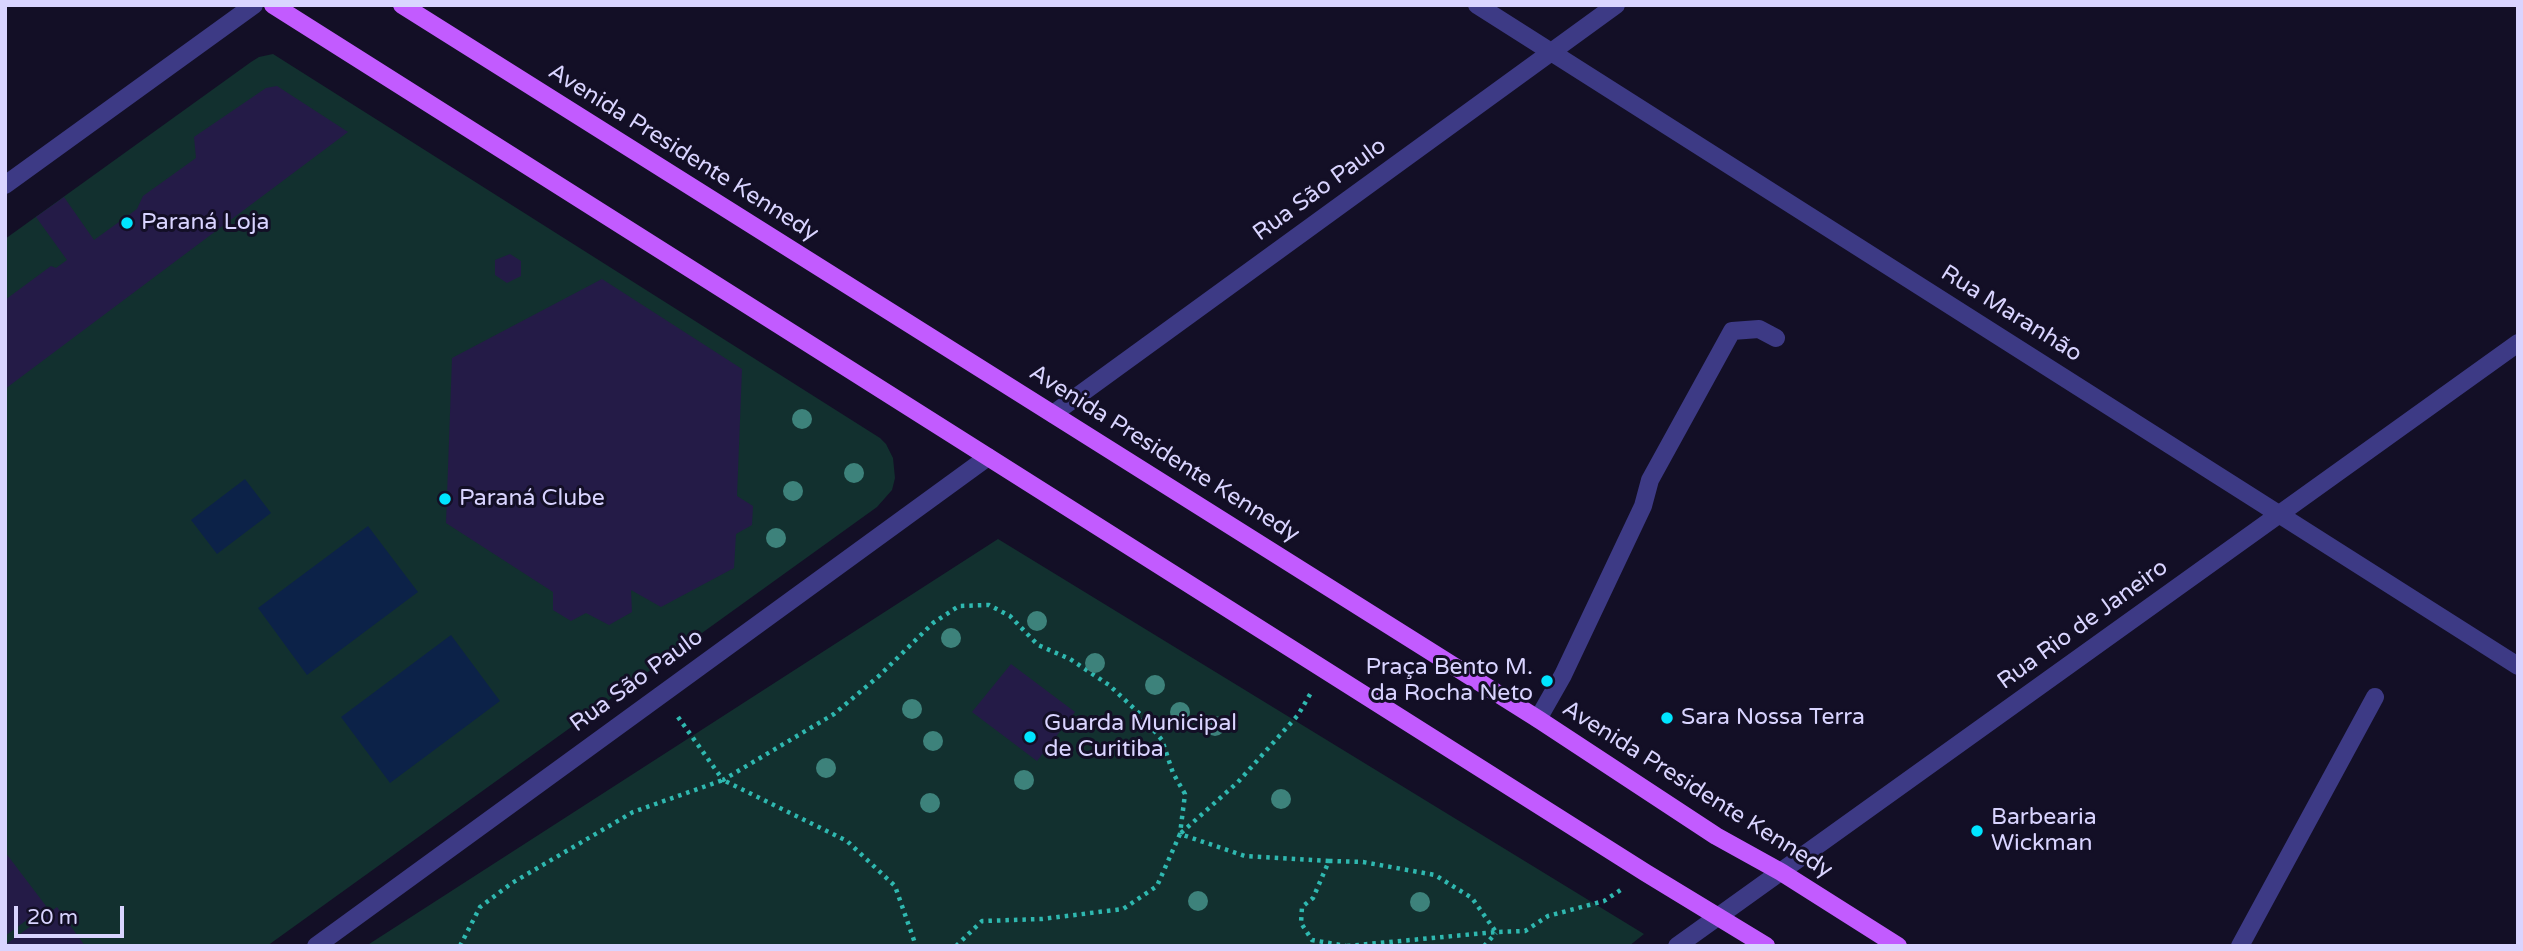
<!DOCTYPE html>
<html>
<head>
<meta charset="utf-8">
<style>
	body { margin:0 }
	#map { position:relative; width:2523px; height:951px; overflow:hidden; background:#130f26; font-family:"Varela Round",sans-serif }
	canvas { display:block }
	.frame { position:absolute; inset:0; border:7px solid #d9d4ff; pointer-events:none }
	.scale { position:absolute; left:14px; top:906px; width:110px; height:32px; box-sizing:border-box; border:4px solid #d9d4ff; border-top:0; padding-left:9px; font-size:21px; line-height:24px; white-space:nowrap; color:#d9d4ff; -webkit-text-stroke:5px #130f26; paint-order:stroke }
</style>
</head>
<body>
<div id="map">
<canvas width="2523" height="951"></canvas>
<div class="frame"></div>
<div class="scale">20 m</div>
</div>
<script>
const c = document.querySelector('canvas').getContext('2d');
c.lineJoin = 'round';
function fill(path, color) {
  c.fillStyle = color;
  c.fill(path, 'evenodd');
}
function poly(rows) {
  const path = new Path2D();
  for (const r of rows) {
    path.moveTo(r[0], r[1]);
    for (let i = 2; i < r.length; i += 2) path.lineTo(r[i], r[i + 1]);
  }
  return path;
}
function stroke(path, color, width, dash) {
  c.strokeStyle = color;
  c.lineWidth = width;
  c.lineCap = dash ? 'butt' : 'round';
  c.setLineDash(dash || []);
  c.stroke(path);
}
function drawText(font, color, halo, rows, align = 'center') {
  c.font = font + ' "Varela Round",sans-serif';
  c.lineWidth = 6;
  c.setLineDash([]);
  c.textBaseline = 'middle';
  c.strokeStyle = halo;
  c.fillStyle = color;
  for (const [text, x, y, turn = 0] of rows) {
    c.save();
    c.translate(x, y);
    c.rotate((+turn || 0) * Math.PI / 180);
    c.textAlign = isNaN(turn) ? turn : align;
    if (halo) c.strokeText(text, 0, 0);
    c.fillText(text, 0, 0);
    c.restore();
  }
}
const green = poly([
	[273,54,880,438,886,444,893,458,895,478,892,490,877,507,267,946,5,946,5,239,251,62,259,57],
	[998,539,1644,934,1629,946,366,946]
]);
const water = poly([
	[245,479,271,513,217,554,191,520],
	[368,526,418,592,307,675,258,608],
	[451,635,500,701,390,783,341,717]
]);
const building = poly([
	[277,86,348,132,5,389,5,300,51,266,56,268,67,260,36,217,64,197,94,240,137,209,143,196,196,158,194,137,266,88],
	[510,254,521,261,521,276,507,283,495,275,495,260],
	[602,279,742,369,737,496,753,506,752,525,736,534,734,568,661,607,631,590,632,612,609,625,586,613,571,621,553,610,553,592,446,523,452,358],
	[1011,664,1075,712,1037,761,972,712],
	[5,852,46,906,5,936],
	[57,907,85,946,5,946,5,945]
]);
const path = poly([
	[678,717,723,780,834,714,880,675,933,623,959,606,989,605,1010,616,1038,645,1070,659,1109,685,1140,714,1162,740,1173,773,1185,794,1180,834],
	[1181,833,1238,782,1298,715,1312,691],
	[1329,861,1363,862,1435,875,1472,898,1496,932,1525,931,1548,916,1604,901,1622,889],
	[460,946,480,907,512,883,633,812,723,780,847,841,895,886,916,946],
	[956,946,982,921,1042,919,1123,909,1157,886,1180,834,1245,856,1329,861,1313,898,1302,907,1301,923,1312,940,1346,946],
	[1347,946,1496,932],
	[1484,946,1496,933]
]);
const minor = poly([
	[1477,5,2518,666],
	[5,185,254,5],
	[1053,414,1616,5],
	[1538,719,1563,675,1643,506,1650,480,1732,331,1759,329,1776,338],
	[316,946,988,457],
	[1677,946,2518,343],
	[2240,946,2375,697]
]);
const major = poly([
	[273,5,1646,873,1766,946],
	[402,5,1538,719,1716,836,1781,872,1898,946]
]);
const trees = [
	[802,419],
	[854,473],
	[793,491],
	[776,538],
	[1037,621],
	[951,638],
	[1095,663],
	[1155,685],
	[912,709],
	[1180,712],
	[1215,726],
	[933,741],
	[826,768],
	[1024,780],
	[1281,799],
	[930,803],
	[1198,901],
	[1420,902]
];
const markers = [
	[127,223,7,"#00e5ff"],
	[445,499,7,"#00e5ff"],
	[1547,681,7,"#00e5ff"],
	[1667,718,7,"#00e5ff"],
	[1030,737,7,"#00e5ff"],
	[1977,831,7,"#00e5ff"]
];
const streetNames = [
	["Avenida Presidente Kennedy",683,153,32],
	["Rua São Paulo",1320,190,-36],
	["Rua Maranhão",2011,314,32],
	["Avenida Presidente Kennedy",1164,454,32],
	["Rua Rio de Janeiro",2083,625,-36],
	["Rua São Paulo",637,681,-36],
	["Avenida Presidente Kennedy",1697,790,32]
];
const poiNames = [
	["Paraná Loja",141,223],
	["Paraná Clube",459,499],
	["Praça Bento M.",1533,668,"right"],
	["da Rocha Neto",1533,694,"right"],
	["Sara Nossa Terra",1681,718],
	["Guarda Municipal",1044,724],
	["de Curitiba",1044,750],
	["Barbearia",1991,818],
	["Wickman",1991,844]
];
fill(green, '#12302f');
fill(water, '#0c2248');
fill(building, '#241b47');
stroke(path, '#2fb8b0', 4.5, [3.5, 5]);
stroke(minor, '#3d3a85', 18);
stroke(major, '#c25bff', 18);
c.fillStyle = '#3d827b';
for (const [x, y] of trees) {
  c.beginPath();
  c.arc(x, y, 10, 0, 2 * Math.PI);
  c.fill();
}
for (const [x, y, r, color] of markers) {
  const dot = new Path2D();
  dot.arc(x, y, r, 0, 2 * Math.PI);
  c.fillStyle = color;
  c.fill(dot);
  stroke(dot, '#130f26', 2.5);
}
drawText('23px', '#d9d4ff', '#130f26', streetNames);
drawText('23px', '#d9d4ff', '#130f26', poiNames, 'left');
</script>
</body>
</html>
